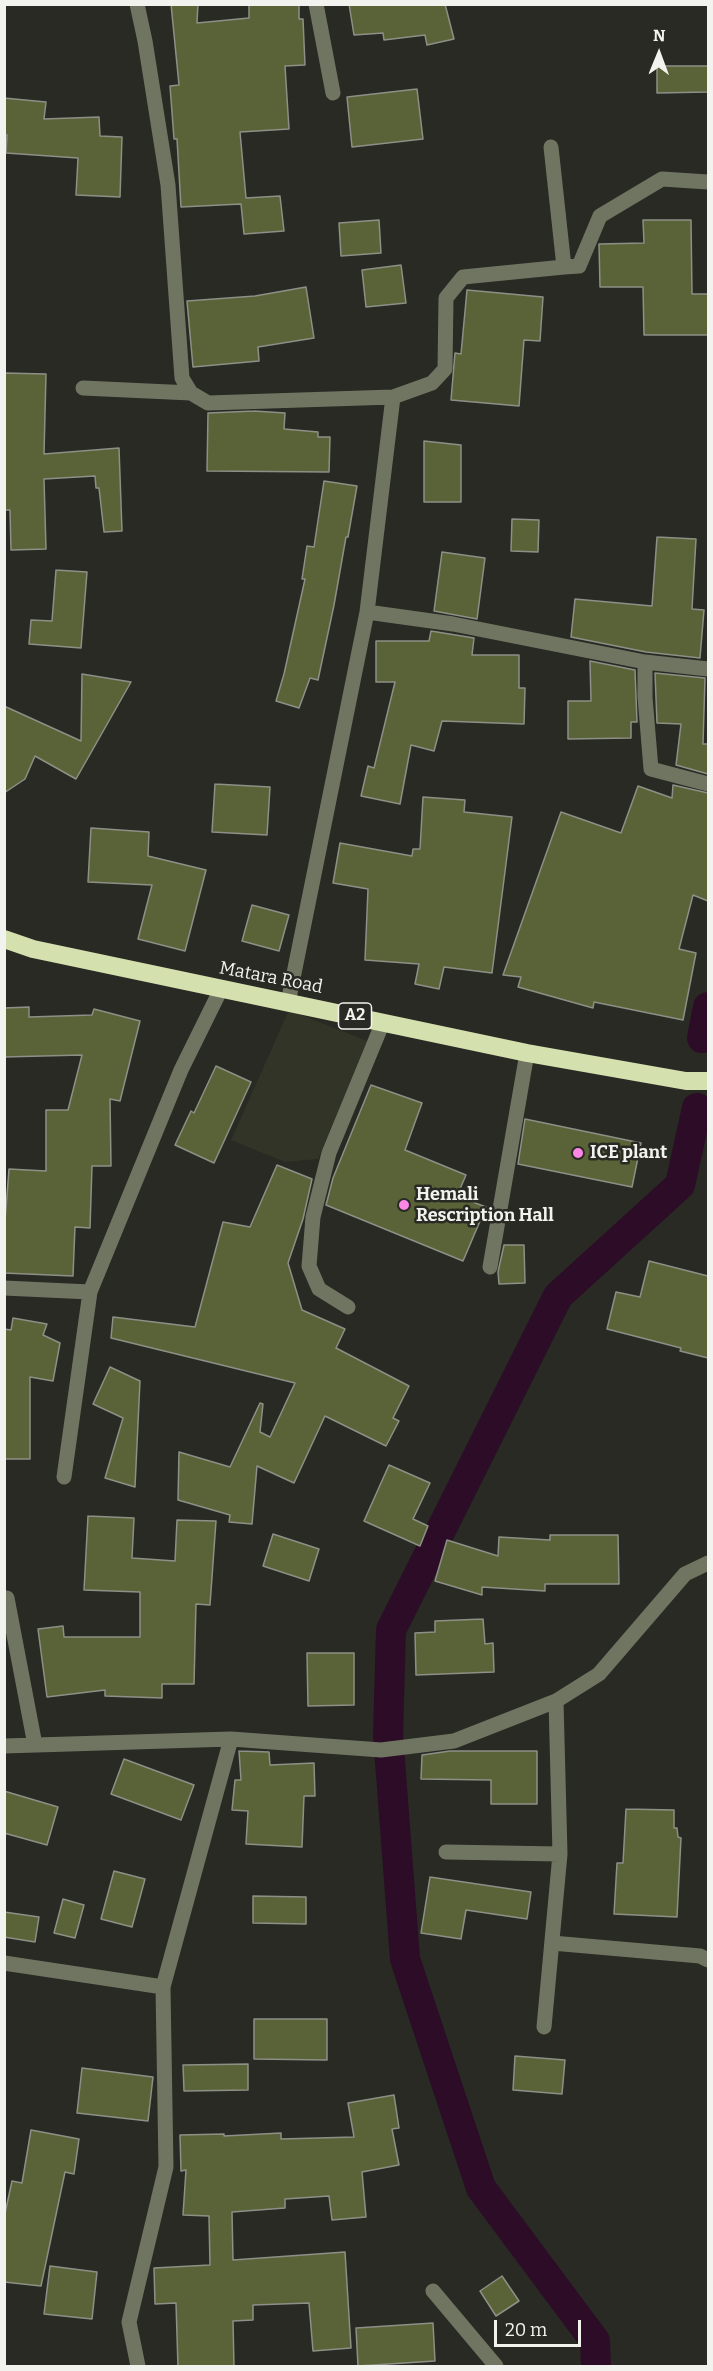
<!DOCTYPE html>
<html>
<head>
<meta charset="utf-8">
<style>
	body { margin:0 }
	#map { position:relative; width:713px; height:2371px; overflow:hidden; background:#282a23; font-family:Bitter,serif }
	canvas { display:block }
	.frame { position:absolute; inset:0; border:6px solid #f2f3ee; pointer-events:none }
	.north { position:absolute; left:629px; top:24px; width:60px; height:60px; -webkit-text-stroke:4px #282a23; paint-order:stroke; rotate:1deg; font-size:16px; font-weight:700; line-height:24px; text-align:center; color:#f2f3ee }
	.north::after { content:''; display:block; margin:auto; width:21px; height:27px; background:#f2f3ee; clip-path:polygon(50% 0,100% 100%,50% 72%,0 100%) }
	.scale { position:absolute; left:494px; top:2320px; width:87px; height:27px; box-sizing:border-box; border:3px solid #f2f3ee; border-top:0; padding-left:8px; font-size:18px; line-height:21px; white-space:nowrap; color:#f2f3ee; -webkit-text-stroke:4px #282a23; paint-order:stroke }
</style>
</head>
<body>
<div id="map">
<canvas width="713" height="2371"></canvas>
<div class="frame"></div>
<div class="north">N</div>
<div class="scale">20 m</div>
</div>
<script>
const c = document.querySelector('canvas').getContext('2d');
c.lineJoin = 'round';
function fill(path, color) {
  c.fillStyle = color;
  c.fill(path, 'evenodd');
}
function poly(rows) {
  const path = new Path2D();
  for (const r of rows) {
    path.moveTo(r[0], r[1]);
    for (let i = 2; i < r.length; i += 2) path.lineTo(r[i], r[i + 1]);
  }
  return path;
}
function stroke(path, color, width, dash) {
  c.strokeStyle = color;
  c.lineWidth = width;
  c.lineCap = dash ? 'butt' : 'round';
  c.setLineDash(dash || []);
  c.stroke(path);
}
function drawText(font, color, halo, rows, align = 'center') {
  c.font = font + ' Bitter,serif';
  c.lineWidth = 5;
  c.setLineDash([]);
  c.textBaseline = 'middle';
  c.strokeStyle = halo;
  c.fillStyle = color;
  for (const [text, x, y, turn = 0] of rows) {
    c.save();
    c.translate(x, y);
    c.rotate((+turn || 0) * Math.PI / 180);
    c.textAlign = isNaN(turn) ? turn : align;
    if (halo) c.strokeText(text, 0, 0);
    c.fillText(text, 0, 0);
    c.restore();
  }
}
const built = poly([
	[289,1010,367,1041,318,1159,285,1162,231,1140]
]);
const canal = poly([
	[702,1038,708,1007],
	[596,2366,595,2341,481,2188,405,1959,388,1735,391,1630,558,1296,680,1185,697,1108]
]);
const building = poly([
	[171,4,198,4,197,23,249,18,249,4,299,4,299,19,303,19,305,65,285,66,289,129,240,132,246,198,280,196,284,231,244,234,241,204,181,207,177,139,174,139,170,86,179,85,171,4],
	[349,4,445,4,454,39,427,45,425,35,384,40,383,33,354,35,349,4],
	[657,66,708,66,708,92,657,93,657,66],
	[417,89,423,139,352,147,347,97,417,89],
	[4,98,46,102,44,119,99,117,100,136,122,137,120,197,76,195,78,158,6,153,7,135,4,135,4,98],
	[379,220,381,253,341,256,339,223,379,220],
	[643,220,691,220,692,294,708,294,708,335,644,335,643,287,600,287,599,244,644,243,643,220],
	[401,265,406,303,366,307,362,270,401,265],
	[306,287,314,338,258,347,259,361,193,367,187,301,255,296,306,287],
	[467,290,543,297,540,341,524,340,519,406,451,400,455,353,461,354,467,290],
	[4,373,46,374,44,454,119,448,122,531,104,532,99,488,96,488,95,476,44,479,46,549,11,550,10,510,4,510,4,373],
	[254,411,285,413,284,429,318,432,318,437,330,437,329,472,207,471,208,413,254,411],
	[424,441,461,445,461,502,424,502,424,441],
	[324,481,357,486,348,537,346,537,334,605,318,680,310,678,299,708,276,701,284,674,305,579,302,579,307,546,314,547,324,481],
	[512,519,539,520,538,552,511,551,512,519],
	[657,537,696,539,692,609,704,610,700,658,646,652,571,637,575,599,652,606,657,537],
	[442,552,485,558,477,619,434,611,442,552],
	[56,570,87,572,81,648,29,644,31,620,52,621,56,570],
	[431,631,474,638,472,655,519,655,519,688,525,688,524,724,442,721,434,751,411,745,400,804,361,796,368,766,374,768,395,682,376,682,376,641,429,641,431,631],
	[590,661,635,670,637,722,631,722,631,738,568,739,568,701,591,701,590,661],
	[655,673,705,678,703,744,708,744,708,774,676,765,681,724,657,723,655,673],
	[82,674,131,682,76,779,35,756,25,779,4,793,4,706,81,741,82,674],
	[215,784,270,787,267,835,212,832,215,784],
	[673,785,708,793,708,901,693,895,679,949,696,953,683,1020,594,1002,593,1008,518,987,521,977,503,975,561,812,621,833,638,786,672,798,673,785],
	[423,797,465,800,464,812,512,817,492,973,444,967,439,989,415,984,419,964,365,960,368,889,333,883,340,843,412,856,413,849,420,849,423,797],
	[91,828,149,832,148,856,206,870,185,951,138,939,152,885,88,882,91,828],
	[252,905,289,915,279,951,242,941,252,905],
	[29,1007,29,1017,92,1015,94,1009,140,1021,120,1101,110,1099,111,1166,92,1166,90,1228,75,1227,73,1276,4,1273,4,1234,9,1169,46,1171,46,1110,68,1110,82,1055,4,1057,4,1008,29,1007],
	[216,1066,251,1082,214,1163,175,1145,191,1111,194,1113,216,1066],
	[371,1085,422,1103,405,1150,466,1175,457,1196,486,1207,463,1261,326,1205,333,1178,371,1085],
	[525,1119,641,1143,632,1187,518,1164,525,1119],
	[277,1165,312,1179,303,1219,288,1263,302,1310,345,1329,336,1348,409,1386,393,1418,399,1421,386,1446,325,1416,294,1483,257,1466,252,1524,229,1522,230,1515,178,1500,179,1452,230,1467,260,1403,263,1404,260,1432,270,1437,295,1383,111,1338,113,1317,195,1327,223,1222,250,1227,277,1165],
	[504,1245,524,1245,525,1283,499,1284,498,1272,504,1245],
	[649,1261,708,1276,708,1358,680,1351,681,1348,607,1329,616,1292,640,1297,649,1261],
	[13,1318,47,1324,43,1335,60,1343,53,1381,30,1377,30,1459,4,1459,4,1329,11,1330,13,1318],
	[110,1367,140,1381,135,1487,105,1478,123,1418,93,1404,110,1367],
	[389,1465,430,1483,413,1519,428,1526,420,1546,364,1521,389,1465],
	[88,1516,134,1518,132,1558,175,1561,177,1520,216,1521,210,1605,196,1604,194,1684,162,1684,162,1698,105,1696,105,1690,47,1697,38,1629,63,1626,64,1637,140,1637,140,1592,84,1590,88,1516],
	[273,1534,319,1549,309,1581,263,1566,273,1534],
	[550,1535,618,1535,619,1584,545,1584,545,1591,482,1587,482,1595,435,1581,447,1540,498,1556,499,1537,550,1540,550,1535],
	[483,1619,485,1644,493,1643,494,1672,416,1675,415,1633,435,1632,435,1621,483,1619],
	[307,1653,354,1653,354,1705,308,1706,307,1653],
	[239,1751,269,1752,270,1765,314,1763,315,1796,304,1796,302,1847,246,1844,248,1811,232,1810,235,1780,241,1780,239,1751],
	[450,1751,537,1751,537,1804,491,1804,491,1780,421,1779,422,1755,450,1751],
	[124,1759,194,1785,181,1820,111,1794,124,1759],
	[4,1791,58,1807,47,1845,4,1833,4,1791],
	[626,1809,674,1810,674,1828,677,1828,678,1837,681,1838,677,1917,614,1914,617,1863,623,1863,626,1809],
	[114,1871,145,1879,132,1927,101,1919,114,1871],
	[430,1877,531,1892,527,1919,466,1910,461,1939,421,1933,430,1877],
	[253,1896,306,1897,306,1924,253,1923,253,1896],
	[63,1899,84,1905,75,1938,54,1933,63,1899],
	[4,1912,39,1917,35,1942,4,1937,4,1912],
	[254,2019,327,2019,327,2060,254,2059,254,2019],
	[515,2056,565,2060,562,2094,513,2090,515,2056],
	[248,2064,248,2090,184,2091,183,2065,248,2064],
	[82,2068,153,2077,148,2121,77,2113,82,2068],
	[394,2095,399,2128,392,2129,399,2165,362,2172,366,2217,332,2220,329,2196,285,2199,285,2208,232,2212,233,2260,345,2252,351,2348,313,2351,309,2303,253,2305,253,2320,233,2321,234,2367,178,2367,176,2303,155,2304,154,2268,210,2265,209,2216,183,2215,186,2170,181,2171,180,2135,224,2134,224,2136,281,2133,281,2139,354,2137,348,2103,394,2095],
	[31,2130,79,2139,74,2174,65,2172,41,2286,4,2282,4,2218,12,2181,22,2183,31,2130],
	[50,2266,97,2272,92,2319,44,2314,50,2266],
	[502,2276,519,2301,496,2316,480,2291,502,2276],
	[433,2323,435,2361,358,2366,356,2328,433,2323]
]);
const minor = poly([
	[137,4,145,41,168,185,182,378,191,393,208,403,393,397],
	[316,4,333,93],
	[564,267,579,266,600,216,662,179,708,182],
	[83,388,191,393],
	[367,612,453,624,645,662,708,669],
	[645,662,645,697,651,769,708,784],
	[288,1003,367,612,393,397,432,383,445,369,446,298,463,277,564,267,551,147],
	[490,1267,527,1053],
	[4,1288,90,1292],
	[348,1307,319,1289,309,1266,313,1217,329,1153,383,1022],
	[64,1477,90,1292,181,1070,221,989],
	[4,1598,7,1598,35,1745],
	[4,1746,231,1739],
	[446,1852,560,1854],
	[552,1943,700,1956,708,1960],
	[4,1963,163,1987],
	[544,2027,560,1854,556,1701],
	[433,2291,496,2366],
	[138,2366,129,2322,166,2167,163,1987,231,1739,381,1750,454,1741,556,1701,599,1674,685,1574,708,1563]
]);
const highway = poly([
	[4,939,33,949,527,1053,686,1081,708,1081]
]);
const markers = [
	[578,1153,6,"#fc86e4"],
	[404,1205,6,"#fc86e4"]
];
const shields = [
	[355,1016,33]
];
const shieldNames = [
	["A2",355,1016]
];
const streetNames = [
	["Matara Road",271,978,11]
];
const poiNames = [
	["ICE plant",590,1153],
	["Hemali",416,1195],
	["Rescription Hall",416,1216]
];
fill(built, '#313427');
stroke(canal, '#2c0c26', 30);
fill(building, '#5a6337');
stroke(building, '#8d9087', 1.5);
stroke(minor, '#707562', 15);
stroke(highway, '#d5e0af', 18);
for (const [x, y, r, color] of markers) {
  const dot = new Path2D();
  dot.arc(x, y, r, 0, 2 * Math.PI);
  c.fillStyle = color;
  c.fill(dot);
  stroke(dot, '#282a23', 2);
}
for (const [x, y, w] of shields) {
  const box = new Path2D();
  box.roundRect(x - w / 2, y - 13, w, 26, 4.5);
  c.fillStyle = '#282a23';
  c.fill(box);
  stroke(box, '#f2f3ee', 1.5);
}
drawText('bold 16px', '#f2f3ee', null, shieldNames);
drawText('18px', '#f2f3ee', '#282a23', streetNames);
drawText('bold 18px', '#f2f3ee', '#282a23', poiNames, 'left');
</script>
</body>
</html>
